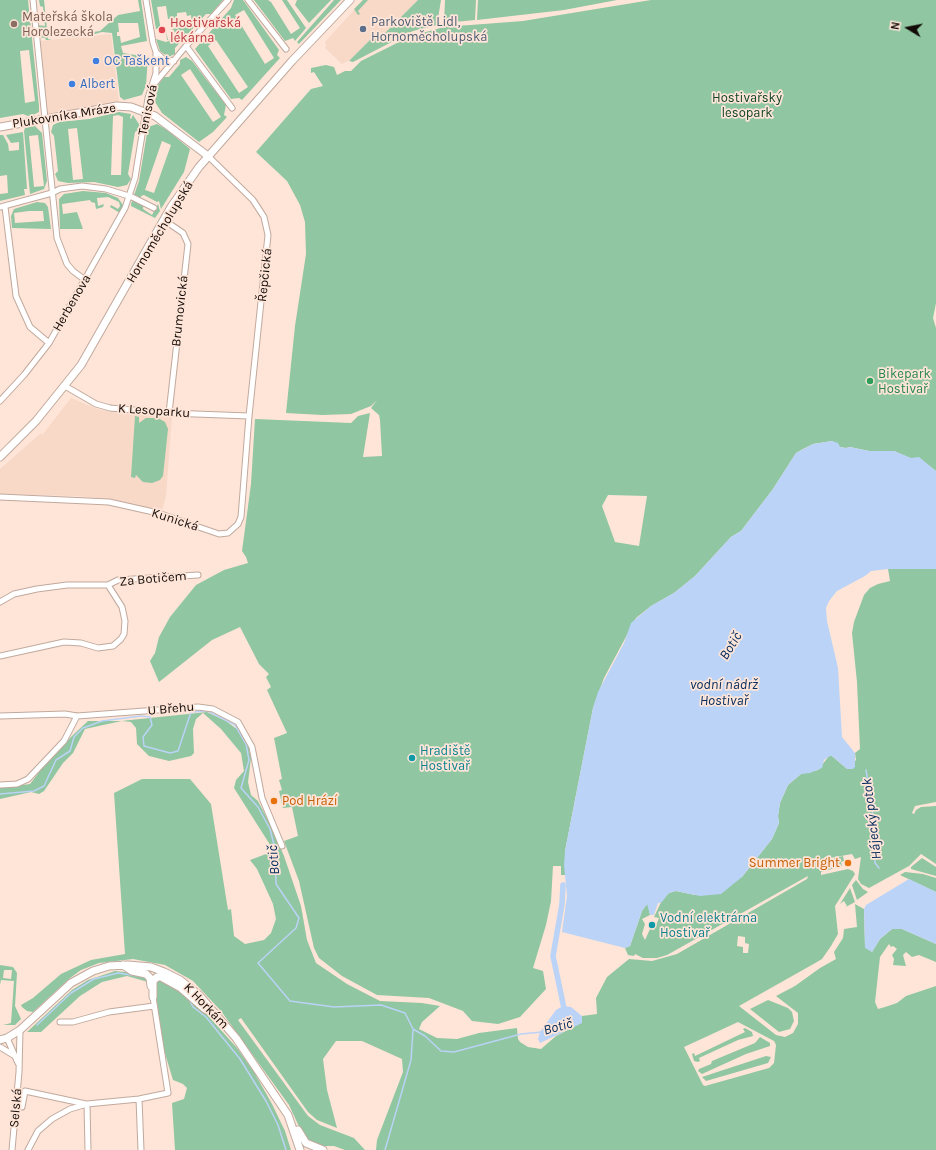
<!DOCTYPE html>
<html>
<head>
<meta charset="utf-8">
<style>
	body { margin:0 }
	#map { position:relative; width:936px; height:1150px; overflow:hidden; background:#fee5d8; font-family:Karla,sans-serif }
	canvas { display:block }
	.north { position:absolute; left:888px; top:8px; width:40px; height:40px; -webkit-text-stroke:3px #fee5d8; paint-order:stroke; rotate:280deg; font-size:11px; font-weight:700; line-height:16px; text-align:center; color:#120a06 }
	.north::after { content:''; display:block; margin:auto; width:14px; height:18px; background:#120a06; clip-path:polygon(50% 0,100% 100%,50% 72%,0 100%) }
</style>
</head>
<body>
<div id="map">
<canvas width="936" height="1150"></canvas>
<div class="north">N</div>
</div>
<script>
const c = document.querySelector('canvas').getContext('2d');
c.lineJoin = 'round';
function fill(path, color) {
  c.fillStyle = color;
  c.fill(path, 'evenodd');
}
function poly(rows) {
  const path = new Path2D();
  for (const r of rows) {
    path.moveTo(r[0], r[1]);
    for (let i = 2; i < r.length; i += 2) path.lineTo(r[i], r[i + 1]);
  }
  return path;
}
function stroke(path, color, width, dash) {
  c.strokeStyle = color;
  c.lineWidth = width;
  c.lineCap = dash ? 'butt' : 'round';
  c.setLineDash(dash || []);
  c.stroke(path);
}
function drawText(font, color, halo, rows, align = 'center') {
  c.font = font + ' Karla,sans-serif';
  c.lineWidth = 3.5;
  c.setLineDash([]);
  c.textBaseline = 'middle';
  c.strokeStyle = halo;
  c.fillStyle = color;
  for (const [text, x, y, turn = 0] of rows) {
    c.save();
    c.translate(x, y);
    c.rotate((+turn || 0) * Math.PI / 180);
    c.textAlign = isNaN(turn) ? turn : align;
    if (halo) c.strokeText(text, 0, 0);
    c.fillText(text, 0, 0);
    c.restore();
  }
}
const built = poly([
	[363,0,418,0,383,35,373,37,353,58,342,64,325,48,326,45,325,42],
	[111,34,119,102,47,114,39,41],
	[71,398,97,409,112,412,172,416,166,496,162,511,110,499,75,496,0,494,0,469,40,434,43,434]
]);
const green = poly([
	[0,0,28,0,39,106,39,112,33,115,28,116,23,114,0,118],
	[29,50,35,101,25,103,20,51],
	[39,0,44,0,48,39,52,40,46,40,45,38,39,37,37,25,45,26,43,7,40,6],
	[138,0,141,0,147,41,121,46,123,53,148,57,146,85,142,95,124,100,120,97,112,33,102,32,84,37,68,37,73,35,100,31,118,15,140,11],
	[118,23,138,23,140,37,121,43,120,36,117,36,117,32,119,32],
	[151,0,223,0,211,14,206,14,175,48,175,54,168,57,160,51,156,39,166,42,171,40,167,40,166,31,160,32,160,28,156,29],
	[166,6,168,19,177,18,177,13,186,12,187,16,191,15,192,26,171,29,174,30,176,38,168,40,166,31,161,31,157,7],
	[234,0,243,0,279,50,277,55,280,58,242,100,239,98,231,99,195,49,231,8],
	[244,10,274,58,265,64,235,15],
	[216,40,248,87,239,93,208,46],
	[254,0,268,0,271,2,291,34,300,28,282,0,287,0,306,28,295,41,293,38,285,41],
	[297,0,331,0,309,23,295,5],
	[334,0,341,0,299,44,297,42],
	[363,0,368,0,358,11,360,14,358,15,354,9],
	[418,0,441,0,437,25,413,31,353,62,349,61,373,37,383,35],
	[445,0,476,0,475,20,444,23],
	[478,0,617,0,564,10,477,20],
	[651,0,936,0,936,303,933,318,936,328,936,471,919,458,910,458,894,451,869,451,850,447,846,448,840,447,832,441,813,444,803,449,796,453,773,489,741,531,731,537,695,576,674,593,651,606,636,618,604,678,593,708,565,851,565,875,561,875,561,866,553,866,551,901,546,925,533,968,543,971,546,989,520,1017,498,1024,472,1021,463,1011,429,998,377,995,342,976,319,958,314,948,299,881,284,841,298,836,292,807,283,808,279,791,282,790,279,780,282,779,274,738,287,733,267,690,271,687,266,677,269,674,259,664,240,627,212,640,159,682,150,661,155,653,159,637,170,617,196,585,224,570,248,563,246,557,242,551,251,484,255,419,351,423,358,416,370,413,363,457,382,456,380,420,379,415,371,408,377,400,371,406,351,414,322,415,286,413,295,326,306,254,305,222,300,205,287,181,256,152,311,89,323,86,314,72,311,73,311,68,326,65,334,67,337,75,345,71,351,71,361,61,399,42,415,35,444,27,523,21],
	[608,495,647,496,639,546,615,542,602,506],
	[186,57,192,61,226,105,224,115,227,117,213,132,199,142,162,113,155,102,158,85,164,77,169,77,180,64,180,60],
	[190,69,221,117,213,122,181,75],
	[119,112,131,114,130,118,131,119,133,115,139,124,139,128,137,128,138,130,135,132,128,174,131,179,127,185,118,187,94,182,68,183,58,181,55,174,58,171,54,136,51,132,53,125,59,122,89,119],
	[118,115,123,117,121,175,111,175,113,116],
	[77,128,83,179,73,180,68,129],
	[157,124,167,130,190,149,184,172,161,209,159,201,157,202,144,195,141,196,141,199,144,200,143,209,152,215,158,204,160,211,155,218,131,206,131,204,139,181,148,127],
	[162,141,171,145,154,193,145,190],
	[35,126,42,133,47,181,44,189,30,194,24,131,25,128],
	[38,135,44,186,34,187,29,136],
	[23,132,27,189,24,189,25,195,0,201,0,194,8,193,7,175,0,176,0,135,3,135,8,144,9,151,19,150,19,142,11,143,6,135],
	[83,191,106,193,118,198,123,205,120,213,110,207,111,205,118,209,120,206,119,202,108,197,97,198,98,206,104,204,103,207,96,209,95,203,91,202,90,200,62,204,63,214,77,212,83,229,60,229,59,199,64,194],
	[37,202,45,203,48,207,51,229,12,228,11,216,14,209],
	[29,211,43,211,44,221,15,223,14,213],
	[135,416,139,417,139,423,146,418,158,418,165,422,168,429,163,476,160,480,152,483,143,482,136,475,135,478,131,477],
	[888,569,936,569,936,802,915,806,912,813,914,814,916,810,921,807,936,806,936,864,921,854,909,866,869,888,861,884,858,879,861,857,855,859,852,854,830,858,834,860,834,858,843,856,844,861,841,862,842,866,821,872,821,875,848,869,853,871,855,874,835,906,838,934,831,946,822,959,817,962,739,1006,776,1035,785,1037,793,1033,798,1024,798,1013,776,996,795,986,820,968,836,959,834,952,843,938,844,929,857,927,855,904,864,909,865,946,872,952,880,939,892,929,902,929,936,944,936,962,919,955,912,957,906,952,903,955,906,966,893,965,894,959,892,955,897,949,893,946,891,947,889,944,880,957,875,1002,878,1009,885,1007,897,1003,906,996,936,986,936,1150,376,1150,377,1140,403,1072,402,1059,362,1041,336,1041,323,1059,327,1090,337,1128,317,1120,308,1112,241,1018,238,1020,308,1116,320,1125,354,1138,365,1150,345,1150,334,1146,322,1146,308,1141,303,1135,289,1105,221,1011,193,981,165,965,133,959,99,963,81,970,70,978,33,1012,27,1011,22,1007,21,1005,33,998,61,974,91,960,125,954,114,793,142,779,190,779,211,804,228,910,231,909,234,936,245,944,264,940,271,933,276,919,273,904,257,869,250,860,274,851,234,788,236,780,244,771,241,753,221,729,203,713,196,719,193,729,194,753,191,756,169,761,149,756,137,744,136,728,131,722,122,721,103,725,85,729,73,753,63,763,44,791,39,794,31,792,0,799,0,788,30,784,46,763,72,736,88,721,121,721,207,712,226,721,242,733,248,744,251,758,248,782,251,795,258,801,271,826,284,856,301,906,307,940,316,963,347,984,380,1001,422,1003,440,1006,422,1022,419,1029,437,1038,457,1039,479,1033,517,1028,518,1039,520,1042,528,1047,541,1049,556,1036,581,1023,582,1016,597,1014,596,998,607,977,629,959,652,961,677,954,807,879,808,876,667,955,657,958,643,958,635,954,634,956,628,955,625,948,630,946,642,911,647,904,648,904,650,915,642,919,645,924,642,934,645,940,650,929,654,930,659,918,654,917,663,898,669,893,676,891,695,895,742,877,772,839,779,823,778,816,780,803,788,785,801,774,818,770,829,756,832,756,847,769,856,760,855,753,860,749,857,682,852,633,854,622,864,595,870,588,878,584,890,581],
	[738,936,745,937,745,943,749,944,748,953,743,953,743,947,737,946],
	[738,1022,774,1041,776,1045,774,1063,769,1068,705,1086,703,1085,684,1047],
	[922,858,936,867,936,876,911,869,911,867],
	[905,872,923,874,936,878,936,892,900,875],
	[856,880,863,889,868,892,857,900,852,885],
	[850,888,855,902,844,908,847,906,844,901,840,904],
	[0,965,13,967,17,973,15,1006,21,1019,15,1025,3,1025,11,1023,14,981,1,980,0,985],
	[4,970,12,970,11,979,3,978],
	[115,971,144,974,148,982,127,976,102,982,80,996,41,1032,27,1032,72,990,88,980],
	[161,978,195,1001,237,1048,254,1072,272,1104,285,1131,291,1150,175,1150,172,1103,184,1099,187,1088,183,1084,173,1080,161,1040,155,984,157,979],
	[768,1000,788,1008,792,1012,794,1021,790,1029,779,1032,750,1009],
	[745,1028,752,1032,753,1036,738,1040,699,1058,700,1061,698,1062,694,1061,692,1054,694,1053,695,1056,745,1032,743,1029],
	[760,1037,770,1043,770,1046,746,1054,702,1074,698,1071,699,1069,711,1064,712,1061,755,1043],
	[766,1056,771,1057,768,1063,706,1081,702,1077]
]);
const water = poly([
	[832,441,838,443,840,447,846,448,850,447,869,451,894,451,911,458,919,457,936,471,936,569,888,569,871,571,865,576,837,591,829,601,826,608,827,621,838,668,842,737,855,753,855,767,853,769,847,769,832,756,830,756,824,760,822,768,810,773,801,774,788,785,780,803,778,816,779,823,772,839,742,877,721,894,700,896,676,891,669,893,661,903,658,903,654,915,650,915,647,904,642,911,630,946,625,948,562,932,567,896,564,865,565,851,593,708,598,692,624,643,631,623,651,606,674,593,695,576,731,537,741,531,773,489,796,453,813,444],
	[909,879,936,892,936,944,902,929,892,929,880,939,872,952,865,948,864,909,866,905],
	[563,1006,571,1007,582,1016,582,1023,540,1043,538,1039,540,1032,556,1010]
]);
const stream = poly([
	[866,770,872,804,875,863,879,868],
	[0,794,34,791,44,786,56,760,70,751,74,737,83,728,102,721,141,716,150,717,152,725,143,737,144,746,170,753,178,751,191,712,208,711,235,725,246,744,249,760,241,788,258,807,270,829,275,849,276,884,299,918,296,928,258,963,290,1001,334,1007,381,1005,405,1013,413,1029,425,1036,441,1051,454,1052,521,1034,542,1032],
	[173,987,183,994],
	[190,1001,193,1007,206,1017,240,1059,266,1101,278,1125,286,1150],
	[37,1025,71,993,94,979,118,973,145,977],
	[385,1150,411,1060,413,1030]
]);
const canal = poly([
	[563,885,562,904,553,956,565,1013]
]);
const street = poly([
	[33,0,57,238,67,264,73,271,85,280],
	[248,0,286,49],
	[186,46,232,108],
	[156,52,163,59,174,61],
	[155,83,186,46,228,0],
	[0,207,52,193,60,189,82,186,106,189,132,197,154,208],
	[5,207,16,296,30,327,49,343],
	[164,220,183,233,188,244,169,413],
	[65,386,96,404,110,408,169,413,249,416],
	[0,401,24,375,49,343,125,208,135,178,148,98,156,73,156,52,153,43,146,0],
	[0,497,109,502,158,513,219,534,228,533,238,524,241,517,249,416,268,235,264,217,253,200,208,156],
	[0,602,14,594,37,589,67,585,108,585,118,580,198,575],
	[0,656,64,642,81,643,98,648,113,646,121,639,124,634,125,621,122,607,108,585],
	[0,716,65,714,77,716,198,707,213,709,238,722,252,747,262,798,282,846],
	[0,785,17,784,28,779,64,741,77,716],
	[60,1022,73,1022,109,1012,154,1006],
	[7,1038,18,1063],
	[0,1047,15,1056],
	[139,1099,141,1150],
	[87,1104,88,1150],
	[22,1107,25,1091,86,1104],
	[12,1150,19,1072,20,1030],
	[28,1150,38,1131,52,1119,70,1109,87,1104,139,1099,168,1093,153,997]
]);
const secondary = poly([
	[0,127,117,106,131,107,155,116,208,156],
	[0,457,36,421,81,365,171,207,199,167,292,61,350,0],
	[123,965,132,971,146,974,150,978,151,986],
	[153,997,153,981,157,977,161,977,181,988,205,1009,215,1013],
	[0,1040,7,1038,20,1030,71,983,93,971,109,966,128,965,151,967,164,972,180,980,199,995,236,1038,288,1115,300,1150],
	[298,1130,306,1143,323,1150]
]);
const markers = [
	[14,24,4,"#8d6e63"],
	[363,29,4,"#5c6f8a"],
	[162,30,4,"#e0444e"],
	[96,61,4,"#3f7fe0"],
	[72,84,4,"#3f7fe0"],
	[870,381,4,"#2e9e5b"],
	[412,758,4,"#0f9aa8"],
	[274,801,4,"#e8710a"],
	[848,863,4,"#e8710a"],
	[652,925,4,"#0f9aa8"]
];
const educationNames = [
	["Mateřská škola",22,17],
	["Horolezecká",22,32]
];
const serviceNames = [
	["Parkoviště Lidl,",371,22],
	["Hornoměcholupská",371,37]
];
const healthNames = [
	["Hostivařská",170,23],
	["lékárna",170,38]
];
const shopNames = [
	["OC Taškent",104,61],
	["Albert",80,84]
];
const parkNames = [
	["Hostivařský",747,98],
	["lesopark",747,113]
];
const streetNames = [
	["Tenisová",148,110,-78],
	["Plukovníka Mráze",64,116,-9],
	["Hornoměcholupská",160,232,-59],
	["Řepčická",265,275,-84],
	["Herbenova",72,303,-60],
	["Brumovická",180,311,-84],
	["K Lesoparku",154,411,4],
	["Kunická",175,520,18],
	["Za Botičem",153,579,-5],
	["U Břehu",171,709,-5],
	["K Horkám",206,1006,46],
	["Selská",16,1108,-85]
];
const leisureNames = [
	["Bikepark",878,374],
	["Hostivař",878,389]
];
const cultureNames = [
	["Hradiště",420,751],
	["Hostivař",420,766],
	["Vodní elektrárna",660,918],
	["Hostivař",660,933]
];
const foodNames = [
	["Pod Hrází",282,801],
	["Summer Bright",840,863,"right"]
];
const waterNames = [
	["Botič",731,646,-58],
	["vodní nádrž",724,685],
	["Hostivař",724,701],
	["Hájecký potok",872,819,-97],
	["Botič",274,860,-95],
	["Botič",558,1027,-15]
];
fill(built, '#f8d8c7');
fill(green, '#90c6a1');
fill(water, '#bad3f6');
stroke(stream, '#bad3f6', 1.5);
stroke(canal, '#bad3f6', 5.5);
stroke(street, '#c1a99d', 7);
stroke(secondary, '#c1a99d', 9);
stroke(street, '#fff', 5);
stroke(secondary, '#fff', 7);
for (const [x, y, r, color] of markers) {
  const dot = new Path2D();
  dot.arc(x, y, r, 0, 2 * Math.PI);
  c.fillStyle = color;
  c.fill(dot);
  stroke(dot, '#fee5d8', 1.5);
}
drawText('13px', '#785e54', '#fee5d8', educationNames, 'left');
drawText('13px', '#4e5e75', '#fee5d8', serviceNames, 'left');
drawText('13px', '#be3a42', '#fee5d8', healthNames, 'left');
drawText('13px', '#366cbe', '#fee5d8', shopNames, 'left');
drawText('13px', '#104326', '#fee5d8', parkNames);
drawText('13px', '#120a06', '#fee5d8', streetNames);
drawText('13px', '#27864d', '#fee5d8', leisureNames, 'left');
drawText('13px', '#0d838f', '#fee5d8', cultureNames, 'left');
drawText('13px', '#c56008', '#fee5d8', foodNames, 'left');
drawText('italic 14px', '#072e60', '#fee5d8', waterNames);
</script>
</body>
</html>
